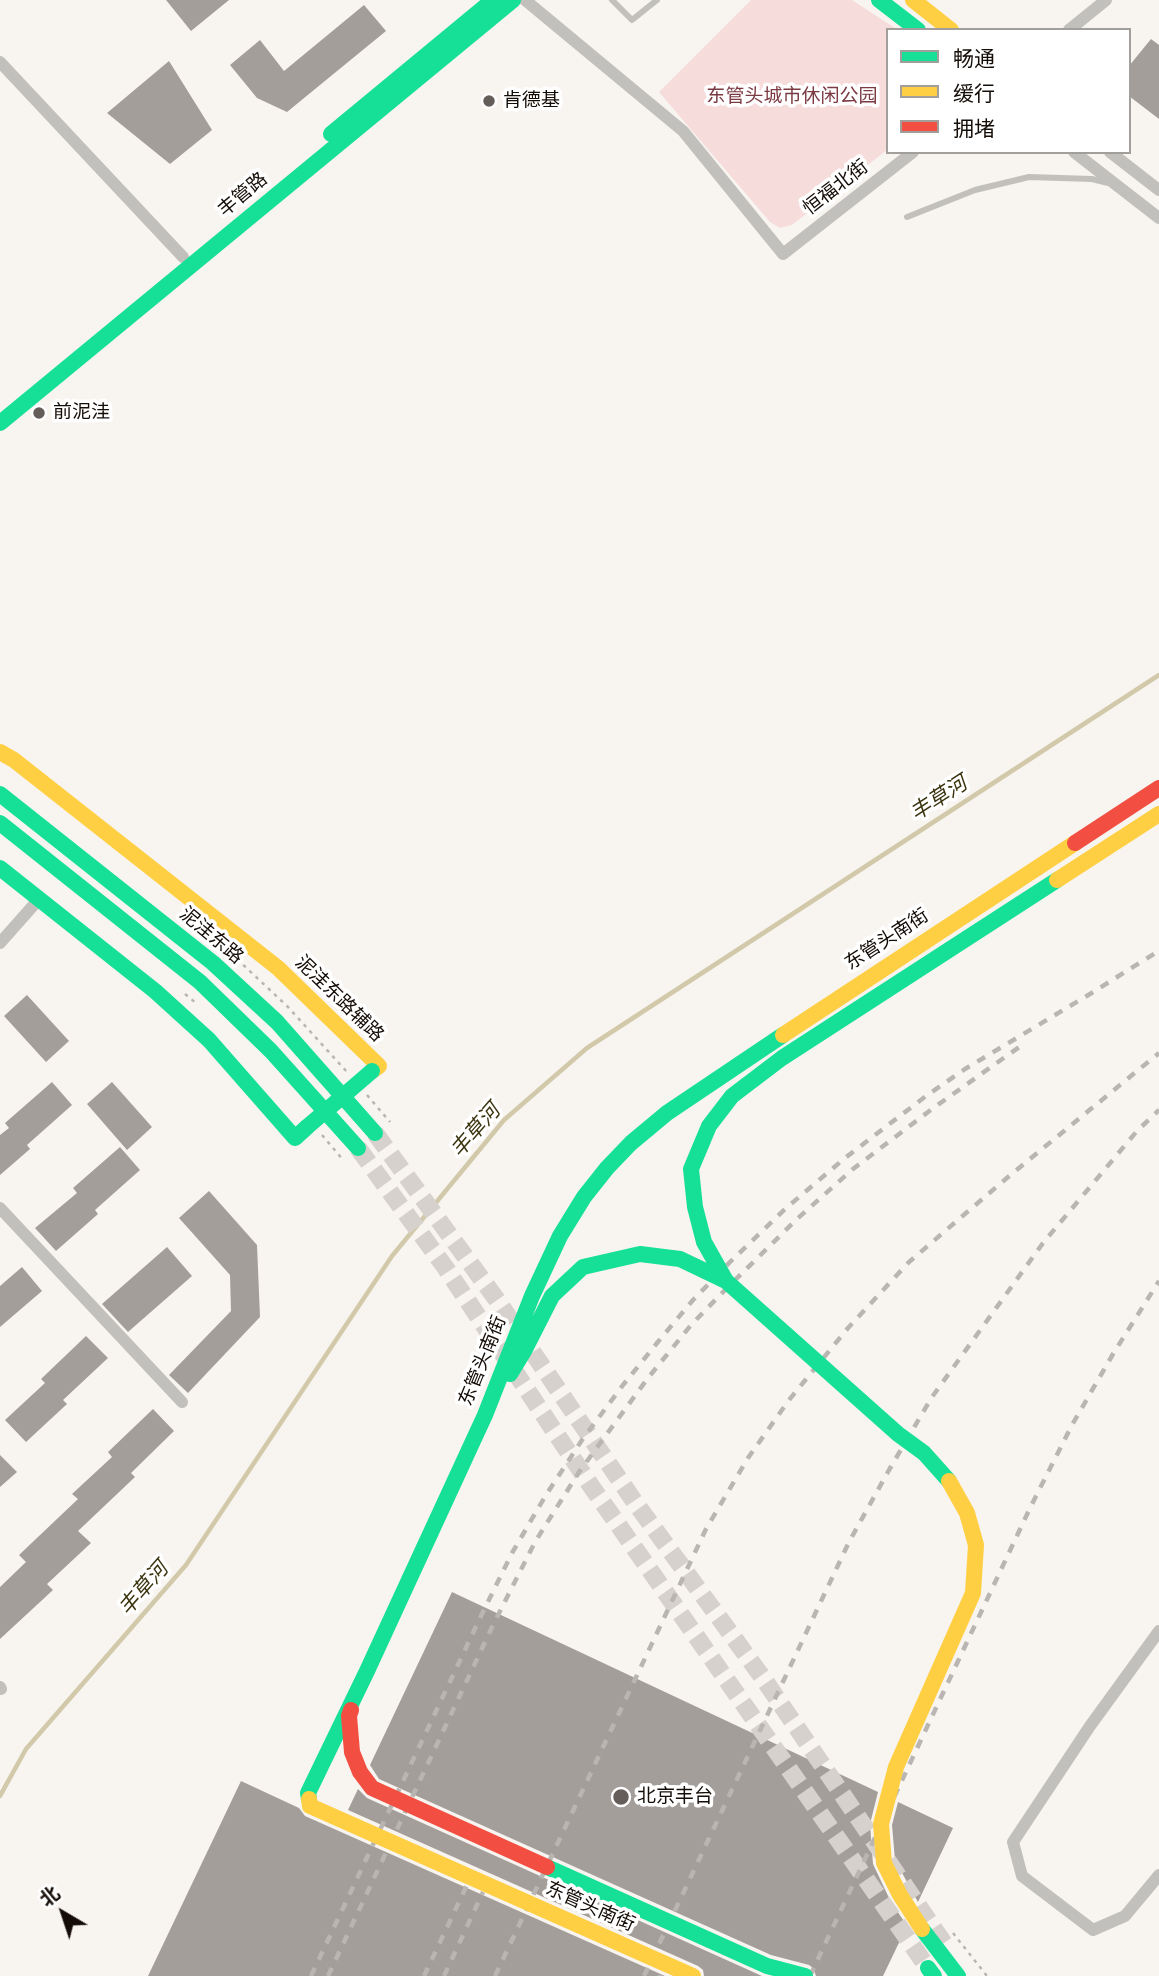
<!DOCTYPE html>
<html>
<head>
<meta charset="utf-8">
<style>
	body { margin:0 }
	#map { position:relative; width:1159px; height:1976px; overflow:hidden; background:#f8f4f0; font-family:Arial,"Noto Sans SC",sans-serif }
	canvas { display:block }
	.legend { position:absolute; left:886px; top:28px; width:245px; height:126px; box-sizing:border-box; background:#fff; border:2px solid #a19e9c; margin:0; padding:9px 12px; list-style:none; font-size:21px; color:#140c07 }
	.legend li { display:flex; align-items:center; gap:14px; height:35px }
	.legend b { width:35px; border:2px solid #a19e9c }
	.north { position:absolute; left:28px; top:1878px; width:70px; height:70px; -webkit-text-stroke:5px #fff; paint-order:stroke; rotate:321deg; font-size:19px; font-weight:700; line-height:28px; text-align:center; color:#140c07 }
	.north::after { content:''; display:block; margin:auto; width:24px; height:32px; background:#140c07; clip-path:polygon(50% 0,100% 100%,50% 72%,0 100%) }
</style>
</head>
<body>
<div id="map">
<canvas width="1159" height="1976"></canvas>
<ul class="legend">
<li><b style="height:9px;background:#16e098"></b>畅通</li>
<li><b style="height:9px;background:#ffcf43"></b>缓行</li>
<li><b style="height:9px;background:#f24e42"></b>拥堵</li>
</ul>
<div class="north">北</div>
</div>
<script>
const c = document.querySelector('canvas').getContext('2d');
c.lineJoin = 'round';
function fill(path, color) {
  c.fillStyle = color;
  c.fill(path, 'evenodd');
}
function poly(rows) {
  const path = new Path2D();
  for (const r of rows) {
    path.moveTo(r[0], r[1]);
    for (let i = 2; i < r.length; i += 2) path.lineTo(r[i], r[i + 1]);
  }
  return path;
}
function stroke(path, color, width, dash) {
  c.strokeStyle = color;
  c.lineWidth = width;
  c.lineCap = dash ? 'butt' : 'round';
  c.setLineDash(dash || []);
  c.stroke(path);
}
function drawText(font, color, halo, rows, align = 'center') {
  c.font = font + ' Arial,"Noto Sans SC",sans-serif';
  c.lineWidth = 7;
  c.setLineDash([]);
  c.textBaseline = 'middle';
  c.strokeStyle = halo;
  c.fillStyle = color;
  for (const [text, x, y, turn = 0] of rows) {
    c.save();
    c.translate(x, y);
    c.rotate((+turn || 0) * Math.PI / 180);
    c.textAlign = isNaN(turn) ? turn : align;
    if (halo) c.strokeText(text, 0, 0);
    c.fillText(text, 0, 0);
    c.restore();
  }
}
const green = poly([
	[751,0,852,0,898,30,888,30,888,149,792,225,780,228,770,222,659,92]
]);
const stream = poly([
	[0,1796,26,1749,186,1565,392,1256,504,1120,587,1048,1159,675]
]);
const building = poly([
	[166,0,229,0,191,31],
	[364,5,386,31,287,112,257,98,230,65,260,40,284,71],
	[1151,39,1159,45,1159,119,1129,96,1129,66],
	[169,61,212,130,170,164,107,113],
	[27,995,69,1041,46,1062,4,1016],
	[52,1082,72,1105,27,1145,30,1149,0,1175,0,1135,9,1128,5,1123],
	[112,1082,152,1127,127,1150,87,1104],
	[120,1147,140,1170,95,1210,98,1214,56,1251,35,1228,77,1193,73,1188],
	[209,1191,257,1245,260,1317,188,1393,169,1375,231,1311,230,1275,179,1218],
	[167,1247,192,1276,128,1332,102,1304],
	[22,1267,42,1291,0,1327,0,1286],
	[86,1336,108,1358,63,1400,67,1404,26,1442,5,1420,45,1383,41,1379],
	[153,1409,174,1431,131,1473,135,1477,78,1531,91,1543,47,1584,53,1590,0,1639,0,1587,26,1562,19,1555,78,1499,72,1494,112,1457,108,1452],
	[0,1455,17,1472,0,1487],
	[452,1592,878,1792,870,1824,873,1864,890,1900,907,1926,883,1976,816,1976,813,1968,809,1965,771,1955,379,1779,370,1765],
	[241,1781,299,1808,305,1816,665,1976,148,1976],
	[358,1789,367,1798,762,1976,704,1976,703,1970,698,1966,348,1810],
	[898,1802,953,1828,918,1902,895,1860,892,1825]
]);
const secondaryTunnel = poly([
	[375,1133,497,1300,634,1501,763,1678,945,1945],
	[358,1148,445,1267,589,1483,928,1968]
]);
const path = poly([
	[237,959,288,1007,347,1072],
	[185,994,196,1003],
	[367,1095,390,1122],
	[322,1135,344,1161],
	[953,1933,987,1976]
]);
const lane = poly([
	[612,0,632,20,657,0],
	[907,217,975,190,1029,177,1092,179,1108,183]
]);
const street = poly([
	[525,0,683,131,783,254,913,152],
	[1069,30,1106,0],
	[0,62,183,257],
	[1074,152,1159,218],
	[1110,152,1159,190],
	[0,943,39,899],
	[0,1208,182,1402],
	[1159,1631,1090,1726,1013,1842,1022,1876,1093,1930,1125,1916,1159,1875],
	[0,1687,1,1689]
]);
const fast = poly([
	[879,0,918,30],
	[331,134,493,0],
	[0,423,513,0],
	[0,794,213,963,277,1022,375,1133],
	[0,823,200,982,271,1051,358,1148],
	[0,868,155,991,209,1040,295,1138,307,1127],
	[922,1929,958,1976],
	[928,1968,934,1976]
]);
const slow = poly([
	[913,0,951,30],
	[0,752,14,760,278,968,379,1066,372,1071]
]);
const rail = poly([
	[311,1976,480,1618,512,1553,546,1495,582,1440,623,1385,657,1343,693,1300,730,1262,785,1209,845,1158,926,1096,965,1069,1090,994,1157,952],
	[328,1976,493,1625,535,1542,579,1472,648,1378,691,1325,725,1290,797,1219,853,1169,932,1109,1022,1045],
	[424,1976,467,1885],
	[444,1976,483,1892],
	[495,1976,706,1529,748,1458,789,1400,848,1328,909,1262,1008,1177,1159,1053],
	[644,1976,849,1542,889,1470,932,1397,1043,1243,1137,1131,1159,1110],
	[660,1976,660,1975],
	[810,1976,1030,1508,1072,1425,1113,1354,1159,1281]
]);
const fastBridge = poly([
	[307,1127,372,1071],
	[726,1281,704,1242,695,1207,691,1169,709,1126,732,1096,782,1058,1057,880],
	[510,1374,524,1351,552,1296,583,1267,640,1254,680,1259,726,1281,898,1434,924,1453,949,1481],
	[309,1799,308,1793,367,1671,485,1415,532,1296,560,1236,584,1197,607,1168,631,1143,667,1113,783,1035],
	[547,1867,767,1966,805,1976]
]);
const slowBridge = poly([
	[1057,880,1159,814],
	[783,1035,1075,843],
	[309,1799,310,1806,693,1976],
	[922,1929,900,1895,884,1863,881,1824,896,1767,973,1593,976,1545,967,1513,949,1481]
]);
const jamBridge = poly([
	[1075,843,1159,788],
	[351,1710,349,1716,352,1752,360,1772,372,1788,547,1867]
]);
const markers = [
	[489,101,7,"#645d59"],
	[39,413,7,"#645d59"],
	[621,1797,9,"#645d59"]
];
const parkNames = [
	["东管头城市休闲公园",792,97]
];
const poiNames = [
	["肯德基",503,101],
	["前泥洼",53,413],
	["北京丰台",637,1797]
];
const streetNames = [
	["恒福北街",836,188,-38],
	["丰管路",243,195,-40],
	["泥洼东路",211,936,40],
	["东管头南街",887,940,-33],
	["泥洼东路辅路",339,999,44],
	["东管头南街",483,1361,-68],
	["东管头南街",590,1907,24]
];
const waterNames = [
	["丰草河",939,799,-33],
	["丰草河",476,1131,-49],
	["丰草河",144,1589,-49]
];
fill(green, '#f7dcdc');
stroke(stream, '#d1c9a9', 4.5);
fill(building, '#a49e9b');
stroke(secondaryTunnel, '#d6d1cd', 18, [18, 9]);
stroke(path, '#b8b5b2', 2.5, [3.5, 5]);
stroke(lane, '#c2c0bc', 6);
stroke(street, '#c2c0bc', 12);
stroke(fast, '#16e098', 16);
stroke(slow, '#ffcf43', 16);
stroke(rail, '#b8b5b2', 4.5, [9, 9]);
stroke(fastBridge, '#16e098', 16);
stroke(slowBridge, '#ffcf43', 16);
stroke(jamBridge, '#f24e42', 16);
for (const [x, y, r, color] of markers) {
  const dot = new Path2D();
  dot.arc(x, y, r, 0, 2 * Math.PI);
  c.fillStyle = color;
  c.fill(dot);
  stroke(dot, '#fff', 2.5);
}
drawText('19px', '#7b3a42', '#fff', parkNames);
drawText('19px', '#140c07', '#fff', poiNames, 'left');
drawText('19px', '#140c07', '#fff', streetNames);
drawText('italic 21px', '#3b340f', '#fff', waterNames);
</script>
</body>
</html>
